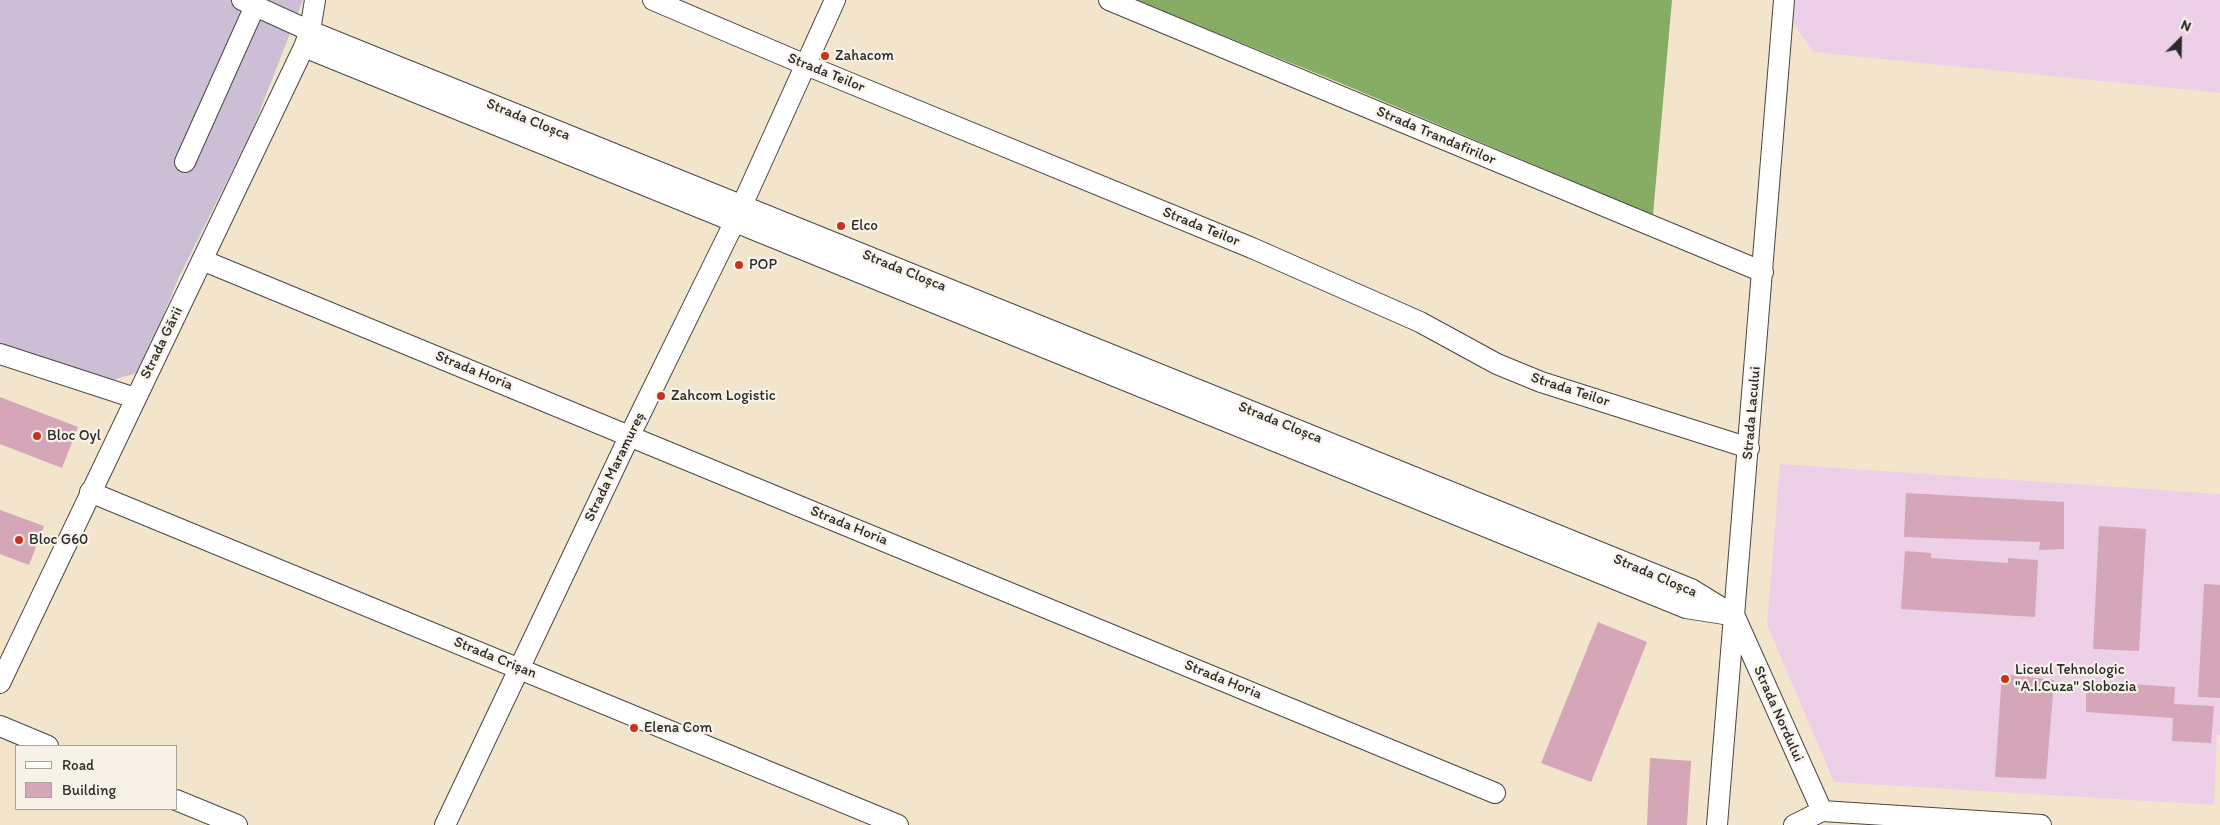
<!DOCTYPE html>
<html>
<head>
<meta charset="utf-8">
<style>
	body { margin:0 }
	#map { position:relative; width:2220px; height:825px; overflow:hidden; background:#f2e5cc; font-family:Itim,sans-serif }
	canvas { display:block }
	.legend { position:absolute; left:15px; top:745px; width:162px; height:65px; box-sizing:border-box; background:#f7f3e8; border:1px solid #a5a39c; margin:0; padding:6px 9px; list-style:none; font-size:15px; color:#2b2b2b }
	.legend li { display:flex; align-items:center; gap:10px; height:25px }
	.legend b { width:25px; border:1px solid #a5a39c }
	.north { position:absolute; left:2155px; top:15px; width:50px; height:50px; -webkit-text-stroke:4px #f7f3e8; paint-order:stroke; rotate:23deg; font-size:14px; font-weight:700; line-height:20px; text-align:center; color:#2b2b2b }
	.north::after { content:''; display:block; margin:auto; width:18px; height:22px; background:#2b2b2b; clip-path:polygon(50% 0,100% 100%,50% 72%,0 100%) }
</style>
</head>
<body>
<div id="map">
<canvas width="2220" height="825"></canvas>
<ul class="legend">
<li><b style="height:6px;background:#fff"></b>Road</li>
<li><b style="height:14px;background:#d5a5b8"></b>Building</li>
</ul>
<div class="north">N</div>
</div>
<script>
const c = document.querySelector('canvas').getContext('2d');
c.lineJoin = 'round';
function fill(path, color) {
  c.fillStyle = color;
  c.fill(path, 'evenodd');
}
function poly(rows) {
  const path = new Path2D();
  for (const r of rows) {
    path.moveTo(r[0], r[1]);
    for (let i = 2; i < r.length; i += 2) path.lineTo(r[i], r[i + 1]);
  }
  return path;
}
function stroke(path, color, width, dash) {
  c.strokeStyle = color;
  c.lineWidth = width;
  c.lineCap = dash ? 'butt' : 'round';
  c.setLineDash(dash || []);
  c.stroke(path);
}
function drawText(font, color, halo, rows, align = 'center') {
  c.font = font + ' Itim,sans-serif';
  c.lineWidth = 4.5;
  c.setLineDash([]);
  c.textBaseline = 'middle';
  c.strokeStyle = halo;
  c.fillStyle = color;
  for (const [text, x, y, turn = 0] of rows) {
    c.save();
    c.translate(x, y);
    c.rotate((+turn || 0) * Math.PI / 180);
    c.textAlign = isNaN(turn) ? turn : align;
    if (halo) c.strokeText(text, 0, 0);
    c.fillText(text, 0, 0);
    c.restore();
  }
}
const built = poly([
	[1777,0,2220,0,2220,93,1813,52],
	[1780,464,2220,494,2220,735,2217,735,2214,805,1834,782,1767,625]
]);
const industrial = poly([
	[0,0,303,0,252,131,178,279,141,372,83,388,0,356]
]);
const forest = poly([
	[1135,0,1672,0,1653,215,1333,80]
]);
const building = poly([
	[0,397,78,427,62,468,0,444],
	[1906,493,2064,502,2064,549,2039,550,2040,542,1904,537],
	[0,510,44,526,29,565,0,554],
	[2099,526,2146,529,2139,651,2093,649],
	[1905,551,1931,553,1931,558,2008,563,2008,558,2038,560,2035,617,1901,609],
	[2204,584,2220,585,2220,698,2198,697],
	[1598,622,1647,642,1591,782,1541,763],
	[2002,674,2054,680,2046,779,1995,777],
	[2086,681,2175,687,2174,704,2214,706,2211,743,2172,741,2173,718,2086,712],
	[1650,758,1691,761,1687,825,1647,825]
]);
const minor = poly([
	[242,0,310,31,1691,589,1735,616],
	[653,0,806,65,1252,248,1420,322,1497,364,1541,382,1749,448],
	[1109,0,1763,272],
	[304,47,1686,608,1724,614],
	[185,162,255,6],
	[202,260,1495,793],
	[0,354,135,398],
	[90,492,898,825],
	[1736,619,1822,811],
	[0,683,304,47,310,31,315,0],
	[0,726,48,746],
	[176,800,237,825],
	[445,825,630,435,734,223,835,0],
	[1717,825,1784,0],
	[1794,825,1822,811,2041,825]
]);
const markers = [
	[825,56,5,"#c8321e"],
	[841,226,5,"#c8321e"],
	[739,265,5,"#c8321e"],
	[661,396,5,"#c8321e"],
	[37,436,5,"#c8321e"],
	[19,540,5,"#c8321e"],
	[2005,679,5,"#c8321e"],
	[634,728,5,"#c8321e"]
];
const poiNames = [
	["Zahacom",835,56],
	["Elco",851,226],
	["POP",749,265],
	["Zahcom Logistic",671,396],
	["Bloc Oyl",47,436],
	["Bloc G60",29,540],
	["Liceul Tehnologic",2015,670],
	["\"A.I.Cuza\" Slobozia",2015,687],
	["Elena Com",644,728]
];
const streetNames = [
	["Strada Teilor",826,73,22],
	["Strada Cloșca",528,120,22],
	["Strada Trandafirilor",1436,136,23],
	["Strada Teilor",1201,227,22],
	["Strada Cloșca",904,271,22],
	["Strada Gării",162,343,-64],
	["Strada Horia",474,371,22],
	["Strada Teilor",1570,390,18],
	["Strada Lacului",1752,413,-85],
	["Strada Cloșca",1280,423,22],
	["Strada Maramureș",615,467,-64],
	["Strada Horia",849,526,22],
	["Strada Cloșca",1655,576,23],
	["Strada Crișan",495,658,22],
	["Strada Horia",1223,680,22],
	["Strada Nordului",1778,714,66]
];
fill(built, '#edd0e8');
fill(industrial, '#ccbed4');
fill(forest, '#86ad63');
fill(building, '#d5a5b8');
stroke(minor, '#494743', 22);
stroke(minor, '#fff', 20);
for (const [x, y, r, color] of markers) {
  const dot = new Path2D();
  dot.arc(x, y, r, 0, 2 * Math.PI);
  c.fillStyle = color;
  c.fill(dot);
  stroke(dot, '#f7f3e8', 2);
}
drawText('15px', '#2b2b2b', '#f7f3e8', poiNames, 'left');
drawText('15px', '#2b2b2b', '#f7f3e8', streetNames);
</script>
</body>
</html>
